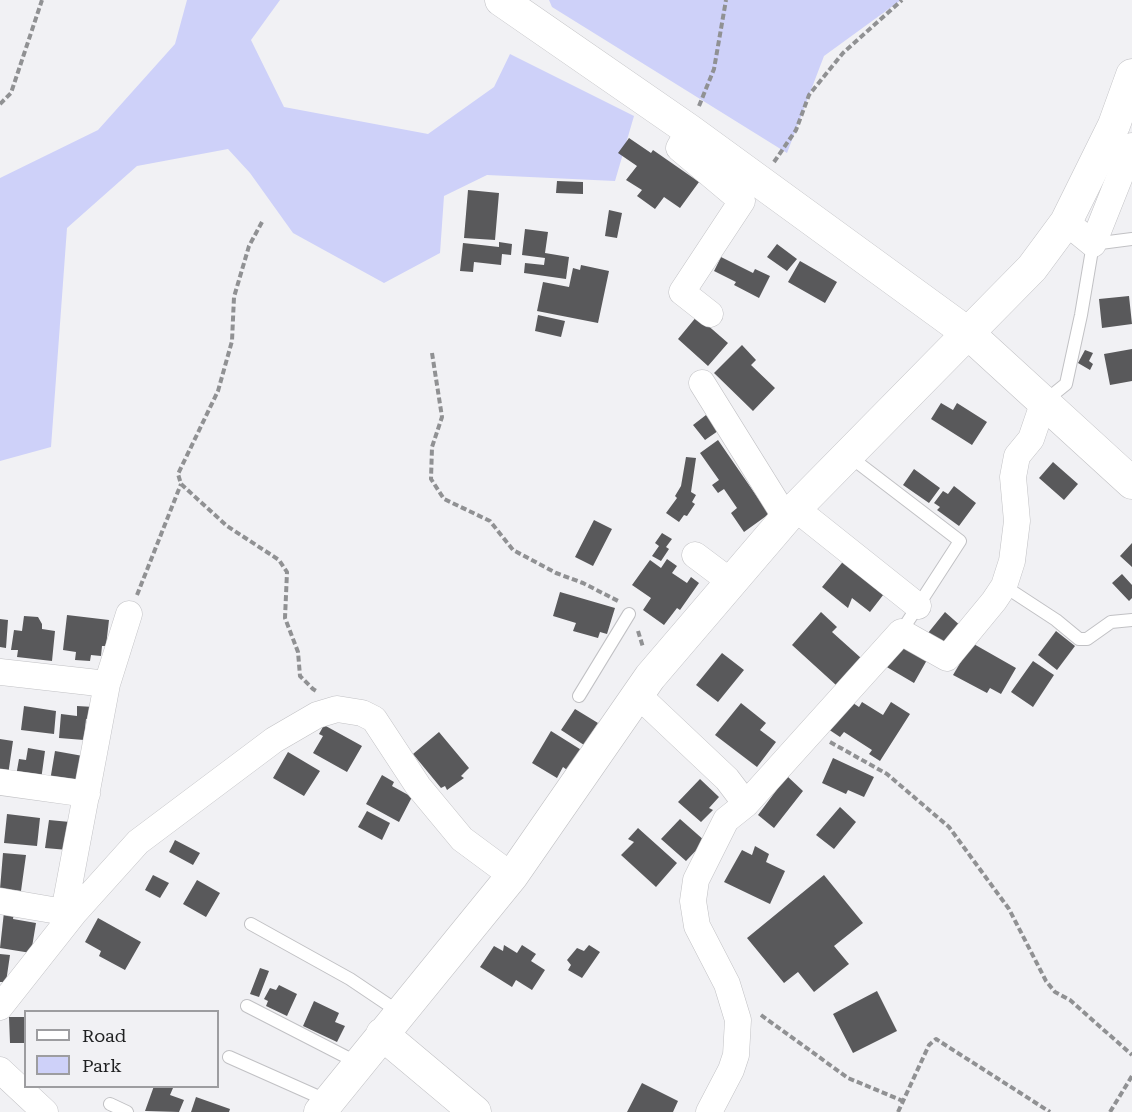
<!DOCTYPE html>
<html>
<head>
<meta charset="utf-8">
<style>
	body { margin:0 }
	#map { position:relative; width:1132px; height:1112px; overflow:hidden; background:#f1f1f4; font-family:"Roboto Serif",serif }
	canvas { display:block }
	.legend { position:absolute; left:24px; top:1010px; width:195px; height:78px; box-sizing:border-box; background:#f1f1f4; border:2px solid #9d9da0; margin:0; padding:8px 10px; list-style:none; font-size:18px; color:#1f2021 }
	.legend li { display:flex; align-items:center; gap:12px; height:30px }
	.legend b { width:30px; border:2px solid #9d9da0 }
</style>
</head>
<body>
<div id="map">
<canvas width="1132" height="1112"></canvas>
<ul class="legend">
<li><b style="height:8px;background:#fff"></b>Road</li>
<li><b style="height:16px;background:#ced1f9"></b>Park</li>
</ul>
</div>
<script>
const c = document.querySelector('canvas').getContext('2d');
c.lineJoin = 'round';
function fill(path, color) {
  c.fillStyle = color;
  c.fill(path, 'evenodd');
}
function poly(rows) {
  const path = new Path2D();
  for (const r of rows) {
    path.moveTo(r[0], r[1]);
    for (let i = 2; i < r.length; i += 2) path.lineTo(r[i], r[i + 1]);
  }
  return path;
}
function stroke(path, color, width, dash) {
  c.strokeStyle = color;
  c.lineWidth = width;
  c.lineCap = dash ? 'butt' : 'round';
  c.setLineDash(dash || []);
  c.stroke(path);
}
const green = poly([
	[187,0,280,0,251,40,284,107,428,134,494,87,510,54,634,116,615,181,487,175,444,196,440,253,384,283,293,233,250,173,228,149,137,166,67,228,51,447,0,461,0,178,98,130,175,44],
	[549,0,901,0,824,56,787,153,552,7]
]);
const building = poly([
	[629,138,651,153,653,150,699,182,680,208,664,197,655,209,637,196,642,190,626,180,637,166,618,153],
	[557,181,583,182,583,194,556,193],
	[468,190,499,193,495,240,464,238],
	[609,210,622,213,617,238,605,236],
	[525,229,548,232,545,253,569,257,566,279,524,273,525,263,544,265,545,258,522,255],
	[499,242,512,244,511,255,502,254,501,265,474,262,473,272,460,271,463,243,499,247],
	[777,244,797,259,787,271,767,257],
	[721,257,753,273,755,269,770,276,759,298,734,285,736,282,714,271],
	[800,261,837,282,825,303,788,282],
	[581,265,609,271,598,323,537,311,543,282,569,287,573,268,580,270],
	[1129,296,1132,324,1102,328,1099,299],
	[538,315,565,321,561,337,535,331],
	[697,316,728,343,708,366,678,339],
	[742,345,756,360,751,365,775,388,753,411,714,373],
	[1132,349,1132,381,1110,385,1104,354],
	[1085,350,1093,353,1089,361,1093,364,1090,370,1078,363],
	[941,403,953,410,957,403,987,422,972,445,931,419],
	[706,415,718,431,705,440,693,425],
	[718,440,769,514,744,532,731,513,737,508,724,489,718,493,712,485,719,480,700,453],
	[686,457,696,458,691,492,696,495,692,502,695,504,687,516,684,515,679,522,666,513,677,498,675,496,681,486],
	[1053,462,1078,484,1064,500,1039,478],
	[914,469,940,488,929,503,903,485],
	[954,486,976,503,959,526,937,510,940,507,934,503,943,491,948,494],
	[594,520,612,529,593,566,575,557],
	[662,533,672,539,666,547,669,549,661,561,652,556,659,546,655,543],
	[1132,543,1132,567,1120,556],
	[846,558,887,590,870,612,852,598,848,608,822,587],
	[667,559,677,566,672,573,687,583,691,577,699,583,680,610,677,608,664,625,643,610,651,598,632,585,650,560,661,568],
	[1122,574,1132,585,1132,598,1129,601,1112,583],
	[560,592,615,608,607,634,600,632,598,638,573,631,576,623,553,616],
	[821,612,837,627,832,632,861,658,836,685,792,645],
	[945,612,962,627,945,647,928,633],
	[67,615,109,620,106,646,102,646,101,656,91,655,90,661,75,660,76,652,63,650],
	[24,616,38,617,42,624,42,629,55,631,52,661,17,657,18,650,11,650,14,630,22,631],
	[0,619,8,620,6,648,0,647],
	[1056,631,1075,646,1057,670,1038,655],
	[972,643,1016,668,1001,694,990,688,987,693,953,675],
	[899,644,927,660,914,683,885,666],
	[722,653,744,670,718,702,696,685],
	[1033,661,1054,675,1033,707,1011,692],
	[847,699,859,707,862,702,883,715,891,702,910,714,880,761,869,754,872,750,844,732,840,737,828,729],
	[741,703,766,723,760,730,776,742,757,767,715,735],
	[24,706,56,711,54,734,21,730],
	[77,706,94,707,93,719,86,719,84,740,59,738,61,714,77,716],
	[575,709,598,723,584,745,561,730],
	[324,725,362,746,347,772,313,753,323,736,319,734],
	[551,731,583,751,570,772,563,767,557,778,532,763],
	[439,732,469,768,461,776,464,778,447,790,445,786,441,788,413,754],
	[0,739,13,741,8,775,0,774],
	[28,748,45,751,41,780,16,776,19,759,26,760],
	[55,751,83,756,78,786,50,781],
	[288,752,320,771,304,796,273,778],
	[833,758,874,777,864,797,848,790,846,794,822,783],
	[382,775,394,782,392,786,412,797,399,822,366,804],
	[787,776,803,791,774,828,758,815],
	[700,779,719,797,709,808,713,810,701,822,678,802],
	[840,807,856,822,834,849,816,835],
	[367,811,390,823,382,840,358,827],
	[7,814,40,818,37,846,4,843],
	[680,819,705,841,686,861,661,839],
	[49,820,70,822,68,850,45,848],
	[638,828,677,863,656,887,621,855,634,842,628,839],
	[175,840,200,853,193,865,169,852],
	[755,846,769,854,766,862,785,871,770,904,724,882,742,850,752,855],
	[3,853,26,855,21,891,0,889],
	[153,875,169,883,160,898,145,890],
	[824,875,863,923,834,946,849,964,814,992,798,972,784,983,747,938],
	[197,880,220,893,206,917,183,904],
	[4,912,14,913,13,919,36,923,31,953,0,948],
	[98,918,141,942,125,970,99,956,101,951,85,942],
	[504,945,517,953,522,945,536,954,531,961,545,970,532,990,516,980,512,987,480,967,494,946,503,951],
	[589,945,600,952,582,978,568,970,571,965,567,960,577,948,584,951],
	[0,954,10,955,6,982,0,982],
	[260,968,269,971,259,997,250,994],
	[279,985,297,994,287,1016,266,1006,268,1001,264,999,270,988,276,990],
	[877,991,897,1031,853,1053,833,1014],
	[314,1001,339,1013,335,1022,345,1026,337,1042,303,1026],
	[9,1017,26,1017,26,1043,10,1043],
	[642,1083,678,1101,673,1112,627,1112],
	[154,1086,173,1088,170,1095,184,1100,179,1112,145,1111],
	[196,1097,230,1109,229,1112,191,1112]
]);
const path = poly([
	[0,104,11,93,42,0],
	[699,106,714,69,726,0],
	[774,162,796,130,809,95,843,53,902,0],
	[262,222,249,246,234,297,232,341,218,391,178,474,181,484,227,526,279,560,287,572,285,618,298,652,300,676,313,689,318,692],
	[432,353,442,417,432,447,431,479,444,499,490,521,513,550,556,573,583,583,620,602],
	[137,595,181,484],
	[638,631,643,647],
	[830,742,887,774,949,827,1009,909,1046,981,1055,992,1070,1000,1132,1055],
	[761,1015,848,1078,903,1101],
	[898,1112,929,1045,936,1039,1050,1112],
	[1110,1112,1132,1076]
]);
const service = poly([
	[1045,401,1066,384,1081,315,1093,244,1132,239],
	[849,456,960,541,901,632],
	[1004,586,1056,620,1079,639,1087,639,1111,622,1132,620],
	[579,696,629,614],
	[251,924,350,979,399,1012],
	[247,1006,358,1063],
	[229,1057,328,1101],
	[110,1104,127,1112]
]);
const minor = poly([
	[689,130,679,148,742,201,682,292,710,314],
	[1066,222,1093,244,1132,146],
	[702,383,786,518],
	[795,508,918,606],
	[695,555,731,582],
	[0,672,107,684],
	[638,695,727,779,746,804,726,820,696,880,693,901,697,926,727,984,738,1020,736,1055,731,1070,709,1112],
	[0,782,87,794],
	[746,804,901,632,947,658,994,601,1004,586,1012,561,1017,521,1013,477,1017,456,1031,439,1044,401],
	[0,901,64,912,75,912],
	[64,912,107,684,129,614],
	[0,1007,75,912,138,842,274,740,317,715,337,709,362,713,374,719,418,786,462,839,512,876],
	[0,1070,45,1112]
]);
const tertiary = poly([
	[501,0,689,130,969,334,1132,483],
	[382,1034,475,1112],
	[320,1112,512,876,650,677,786,518,1032,268,1066,222,1114,125,1132,75]
]);
fill(green, '#ced1f9');
fill(building, '#59595b');
stroke(service, '#c1c1c4', 14);
stroke(minor, '#c1c1c4', 27);
stroke(tertiary, '#c1c1c4', 33);
stroke(path, '#909193', 4, [6, 3]);
stroke(service, '#fff', 12);
stroke(minor, '#fff', 26);
stroke(tertiary, '#fff', 32);
</script>
</body>
</html>
